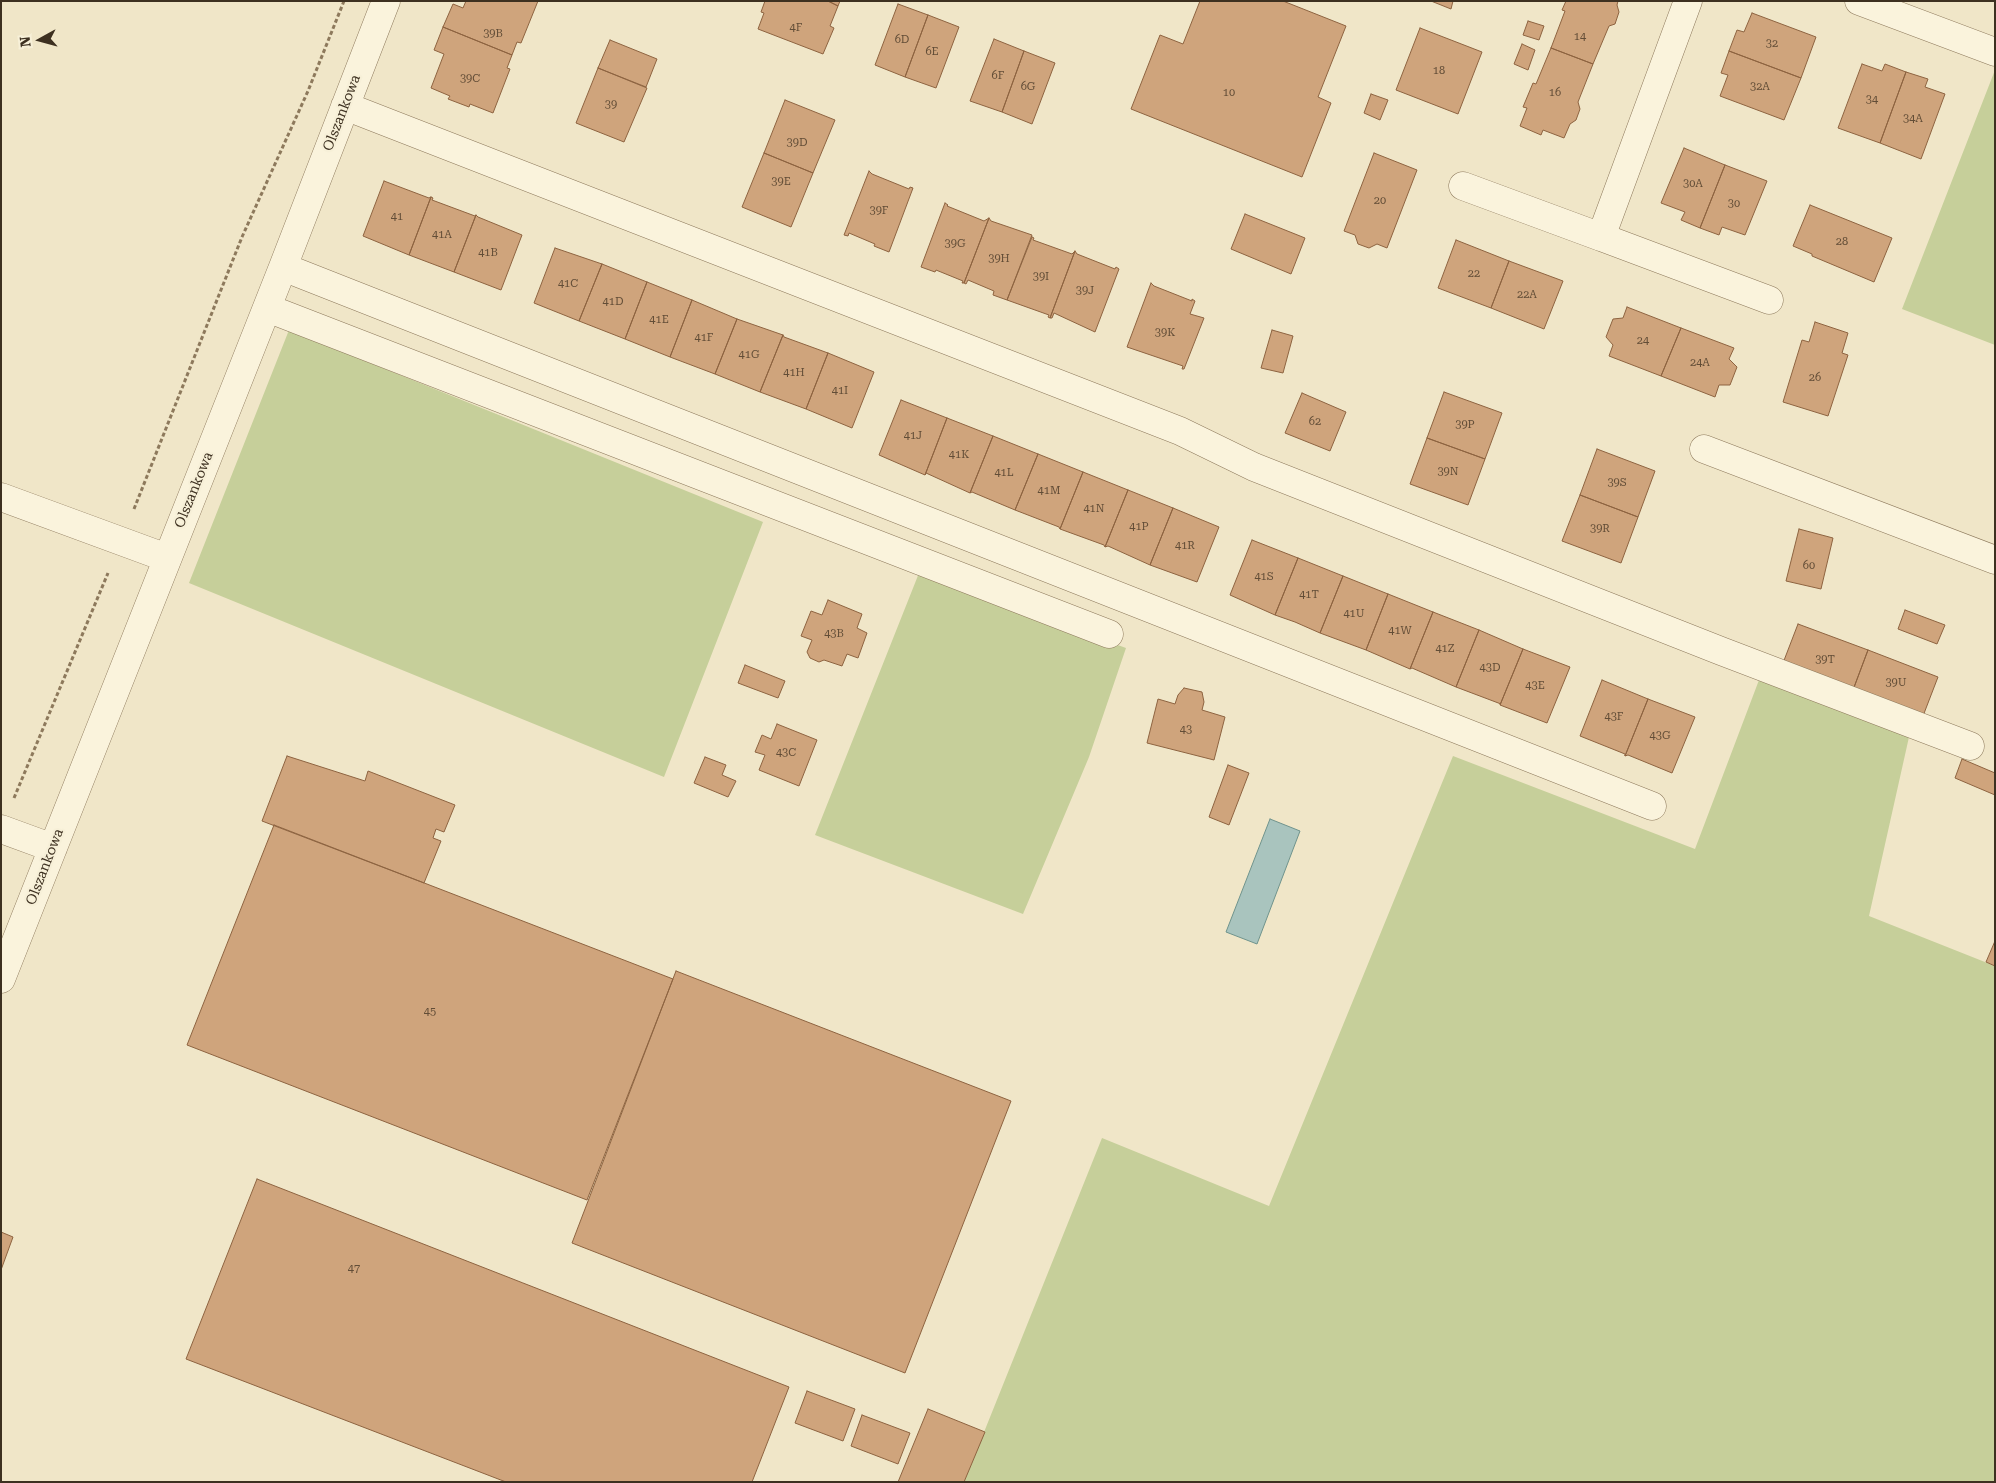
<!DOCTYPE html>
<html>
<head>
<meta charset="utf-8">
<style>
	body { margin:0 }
	#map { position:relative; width:1996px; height:1483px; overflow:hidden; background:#f0e6c8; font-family:"Roboto Serif",serif }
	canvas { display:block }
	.frame { position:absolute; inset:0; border:2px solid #3d3020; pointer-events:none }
	.north { position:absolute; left:15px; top:15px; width:50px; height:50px; -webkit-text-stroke:4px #f7f0d8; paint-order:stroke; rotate:263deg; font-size:14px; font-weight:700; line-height:20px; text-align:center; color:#3d3020 }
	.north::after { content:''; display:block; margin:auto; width:18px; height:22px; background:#3d3020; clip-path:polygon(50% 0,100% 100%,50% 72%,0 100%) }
</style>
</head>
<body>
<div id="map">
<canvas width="1996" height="1483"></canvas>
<div class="frame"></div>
<div class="north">N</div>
</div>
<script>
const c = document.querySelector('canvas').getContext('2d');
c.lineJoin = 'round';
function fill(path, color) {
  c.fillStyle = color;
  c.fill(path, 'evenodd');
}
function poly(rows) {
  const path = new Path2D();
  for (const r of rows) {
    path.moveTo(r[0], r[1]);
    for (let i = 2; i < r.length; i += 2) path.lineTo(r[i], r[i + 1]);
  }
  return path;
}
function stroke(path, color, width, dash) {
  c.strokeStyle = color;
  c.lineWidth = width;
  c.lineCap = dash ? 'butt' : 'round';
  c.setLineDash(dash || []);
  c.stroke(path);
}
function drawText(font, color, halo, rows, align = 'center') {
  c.font = font + ' "Roboto Serif",serif';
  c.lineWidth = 4.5;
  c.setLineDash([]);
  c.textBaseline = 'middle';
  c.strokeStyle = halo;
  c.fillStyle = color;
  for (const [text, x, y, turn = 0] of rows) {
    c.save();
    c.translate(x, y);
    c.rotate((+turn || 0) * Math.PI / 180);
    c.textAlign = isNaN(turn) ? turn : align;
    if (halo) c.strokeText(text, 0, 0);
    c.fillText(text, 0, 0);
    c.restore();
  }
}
const green = poly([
	[1995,70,1995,345,1902,309],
	[289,330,763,522,664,777,189,583],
	[919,573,1126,648,1089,757,1023,914,815,835],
	[1759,680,1909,737,1869,916,1995,966,1995,1482,964,1482,1102,1138,1269,1206,1453,756,1695,849]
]);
const water = poly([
	[1270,819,1300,831,1257,944,1226,932,1270,819]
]);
const building = poly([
	[466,1,538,1,521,43,517,42,512,55,443,27,453,4,463,8,466,1],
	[765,1,828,1,838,6,830,26,834,28,823,54,758,29,764,13,761,12,765,1],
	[828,1,840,1,838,6,828,1],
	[1200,1,1283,1,1346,26,1318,97,1331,103,1302,177,1131,109,1160,35,1183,44,1200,1],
	[1431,1,1453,1,1451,9,1431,1],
	[1566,1,1618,1,1617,5,1619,12,1615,24,1609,26,1593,64,1551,48,1565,11,1562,10,1566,1],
	[898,4,928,15,905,77,875,65,898,4],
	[1752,13,1816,37,1801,78,1729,51,1737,30,1744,32,1752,13],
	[928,15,959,27,936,88,905,77,928,15],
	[1528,21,1544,26,1539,40,1523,35,1528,21],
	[443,27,512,55,507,68,510,69,493,113,470,104,469,107,448,99,450,96,431,88,444,54,434,50,443,27],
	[1420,28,1482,52,1458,114,1396,90,1420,28],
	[994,39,1024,51,1002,112,970,101,994,39],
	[610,40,657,59,646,87,598,68,610,40],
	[1522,44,1535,50,1528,70,1514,64,1522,44],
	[1551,48,1593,64,1578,102,1580,109,1576,120,1570,124,1564,138,1543,130,1541,135,1520,126,1527,108,1523,107,1533,83,1536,84,1551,48],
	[1024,51,1055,63,1032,124,1002,112,1024,51],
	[1729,51,1801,78,1784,120,1720,96,1728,75,1721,73,1729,51],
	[1862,64,1882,71,1885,64,1906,72,1880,143,1838,128,1862,64],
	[598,68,647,88,624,142,576,123,598,68],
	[1906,72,1928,79,1925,87,1945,94,1921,159,1880,143,1906,72],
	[1371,94,1388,100,1380,120,1364,113,1371,94],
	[785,100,835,120,813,173,764,153,785,100],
	[1684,148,1725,165,1700,228,1681,220,1685,212,1661,203,1684,148],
	[764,153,813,173,791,227,742,207,764,153],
	[1374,153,1417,170,1387,248,1377,244,1369,248,1358,244,1355,235,1344,231,1374,153],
	[1725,165,1767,181,1745,235,1722,227,1719,235,1700,228,1725,165],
	[869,171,872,174,909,189,910,187,913,188,889,252,874,246,875,244,849,233,848,236,844,235,869,171],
	[384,181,429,198,431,197,409,255,363,236,384,181],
	[431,197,433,198,432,200,475,216,476,215,454,272,409,255,431,197],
	[945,203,948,205,947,206,984,221,989,218,964,283,962,283,963,281,936,270,935,272,921,267,945,203],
	[1810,205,1892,238,1874,282,1812,256,1812,254,1793,246,1810,205],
	[1245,214,1305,238,1291,274,1231,249,1245,214],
	[476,215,478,217,522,235,501,290,454,272,476,215],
	[989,218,991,221,1032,235,1007,300,993,295,994,291,968,280,966,284,964,283,989,218],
	[1032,237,1034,238,1033,240,1072,254,1075,251,1050,318,1048,317,1049,315,1007,300,1032,237],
	[1456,240,1509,261,1491,308,1438,288,1456,240],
	[555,248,602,264,579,321,534,303,555,248],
	[1075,251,1077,254,1115,269,1116,267,1119,269,1095,332,1054,313,1052,318,1050,318,1075,251],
	[1509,261,1563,281,1544,329,1491,308,1509,261],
	[602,264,647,282,625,339,579,321,602,264],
	[647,282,692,300,670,357,625,339,647,282],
	[1151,283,1154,286,1192,301,1192,299,1195,301,1190,314,1204,318,1184,369,1182,369,1183,366,1127,347,1151,283],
	[692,300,737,319,715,374,670,357,692,300],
	[1627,307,1681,328,1661,376,1609,356,1613,345,1606,337,1613,319,1623,318,1627,307],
	[737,319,783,335,760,392,715,374,737,319],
	[1815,322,1848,333,1842,353,1848,355,1828,416,1783,402,1802,340,1809,342,1815,322],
	[1681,328,1734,348,1729,359,1737,367,1730,385,1719,385,1715,397,1661,376,1681,328],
	[1272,330,1293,336,1283,373,1261,368,1272,330],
	[783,335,784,337,828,353,806,409,760,392,783,335],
	[828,353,874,372,852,428,806,409,828,353],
	[1444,392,1502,413,1485,459,1427,438,1444,392],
	[1302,393,1346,412,1330,451,1285,433,1302,393],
	[901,400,947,418,925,475,879,455,901,400],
	[947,418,993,436,970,493,926,473,925,475,947,418],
	[993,436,1038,454,1015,510,972,492,970,493,993,436],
	[1427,438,1485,459,1468,505,1410,484,1427,438],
	[1597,449,1655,471,1638,517,1580,495,1597,449],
	[1038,454,1083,472,1060,529,1059,527,1015,510,1038,454],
	[1083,472,1128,490,1105,547,1104,545,1060,529,1083,472],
	[1128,490,1173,508,1150,565,1108,546,1105,547,1128,490],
	[1580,495,1638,517,1621,563,1562,541,1580,495],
	[1173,508,1219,527,1197,582,1150,565,1173,508],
	[1799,529,1833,538,1821,589,1786,581,1799,529],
	[1252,540,1298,558,1275,615,1230,595,1252,540],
	[1298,558,1343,576,1320,633,1295,622,1275,615,1298,558],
	[1343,576,1388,594,1366,650,1320,633,1343,576],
	[1388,594,1433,612,1410,669,1366,650,1388,594],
	[828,600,862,614,857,628,867,633,858,658,847,654,842,666,824,660,819,662,810,658,807,652,812,640,801,636,811,611,822,615,828,600],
	[1905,610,1945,625,1937,644,1898,629,1905,610],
	[1433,612,1479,630,1456,687,1412,668,1410,669,1433,612],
	[1798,624,1868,650,1853,690,1783,663,1798,624],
	[1479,630,1523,649,1500,705,1501,704,1456,687,1479,630],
	[1523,649,1570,667,1547,723,1500,705,1523,649],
	[1868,650,1938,677,1923,716,1853,690,1868,650],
	[745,665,785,681,778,698,738,683,745,665],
	[1602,680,1648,699,1625,756,1625,754,1580,736,1602,680],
	[1184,688,1202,692,1204,702,1202,710,1225,717,1214,760,1147,743,1158,699,1175,704,1178,695,1184,688],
	[1648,699,1695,717,1672,773,1628,755,1625,756,1648,699],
	[777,724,817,740,799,786,759,770,765,755,755,752,762,735,771,739,777,724],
	[287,756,365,781,368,771,455,805,444,832,436,829,433,838,441,841,424,883,262,821,287,756],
	[705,757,726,765,722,775,736,781,728,797,694,783,705,757],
	[1962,759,1995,773,1995,795,1955,778,1962,759],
	[1228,765,1249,773,1229,825,1209,817,1228,765],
	[274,825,673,979,587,1200,187,1045,274,825],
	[1995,941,1995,966,1986,962,1995,941],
	[676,971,1011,1101,905,1373,572,1243,676,971],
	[257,1179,789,1387,752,1482,506,1482,186,1359,257,1179],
	[1,1232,13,1237,1,1270,1,1232],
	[807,1391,855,1409,843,1441,795,1423,807,1391],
	[928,1409,985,1432,964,1482,898,1482,928,1409],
	[862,1415,910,1433,898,1464,851,1446,862,1415]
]);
const path = poly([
	[134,509,242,237,308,91,344,1],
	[14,798,108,573]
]);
const minor = poly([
	[1859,1,1995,52],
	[345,106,1180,431,1254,467,1721,651,1970,746],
	[1463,186,1601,237,1688,1],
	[1601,237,1769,300],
	[283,267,1652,806],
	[267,308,1109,634],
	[1704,449,1995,560],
	[1,497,167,558],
	[1,829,53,848],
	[1,979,283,267,386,1]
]);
const numberNames = [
	["4F",796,28],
	["39B",493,34],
	["14",1580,37],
	["6D",902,40],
	["32",1772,44],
	["6E",932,52],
	["18",1439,71],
	["6F",998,76],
	["39C",470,79],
	["6G",1028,87],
	["32A",1760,87],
	["10",1229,93],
	["16",1555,93],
	["34",1872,100],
	["39",611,105],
	["34A",1913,119],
	["39D",797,143],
	["39E",781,182],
	["30A",1693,184],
	["20",1380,201],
	["30",1734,204],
	["39F",879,211],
	["41",397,217],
	["41A",442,235],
	["28",1842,242],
	["39G",955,244],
	["41B",488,253],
	["39H",999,259],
	["22",1474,274],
	["39I",1041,277],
	["41C",568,284],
	["39J",1085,291],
	["22A",1527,295],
	["41D",613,302],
	["41E",659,320],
	["39K",1165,333],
	["41F",704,338],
	["24",1643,341],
	["41G",749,355],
	["24A",1700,363],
	["41H",794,373],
	["26",1815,378],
	["41I",840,391],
	["62",1315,422],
	["39P",1465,425],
	["41J",913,436],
	["41K",959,455],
	["39N",1448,472],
	["41L",1004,473],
	["39S",1617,483],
	["41M",1049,491],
	["41N",1094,509],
	["41P",1139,527],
	["39R",1600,529],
	["41R",1185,546],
	["60",1809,566],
	["41S",1264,577],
	["41T",1309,595],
	["41U",1354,614],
	["41W",1400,631],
	["43B",834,634],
	["41Z",1445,649],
	["39T",1825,660],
	["43D",1490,668],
	["39U",1896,683],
	["43E",1535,686],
	["43F",1614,717],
	["43",1186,730],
	["43G",1660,736],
	["43C",786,753],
	["45",430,1012],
	["47",354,1269]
];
const streetNames = [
	["Olszankowa",342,113,-69],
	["Olszankowa",194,490,-68],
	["Olszankowa",45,867,-69]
];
fill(green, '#c6cf9a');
fill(water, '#a9c4be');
stroke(water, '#6f938c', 1);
fill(building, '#cfa47c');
stroke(building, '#8d6340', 1);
stroke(minor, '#8d795c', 29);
stroke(path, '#8d795c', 3, [4, 2.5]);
stroke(minor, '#faf3dc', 28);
drawText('11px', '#624d37', null, numberNames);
drawText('14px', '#3d3020', '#f7f0d8', streetNames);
</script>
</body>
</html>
